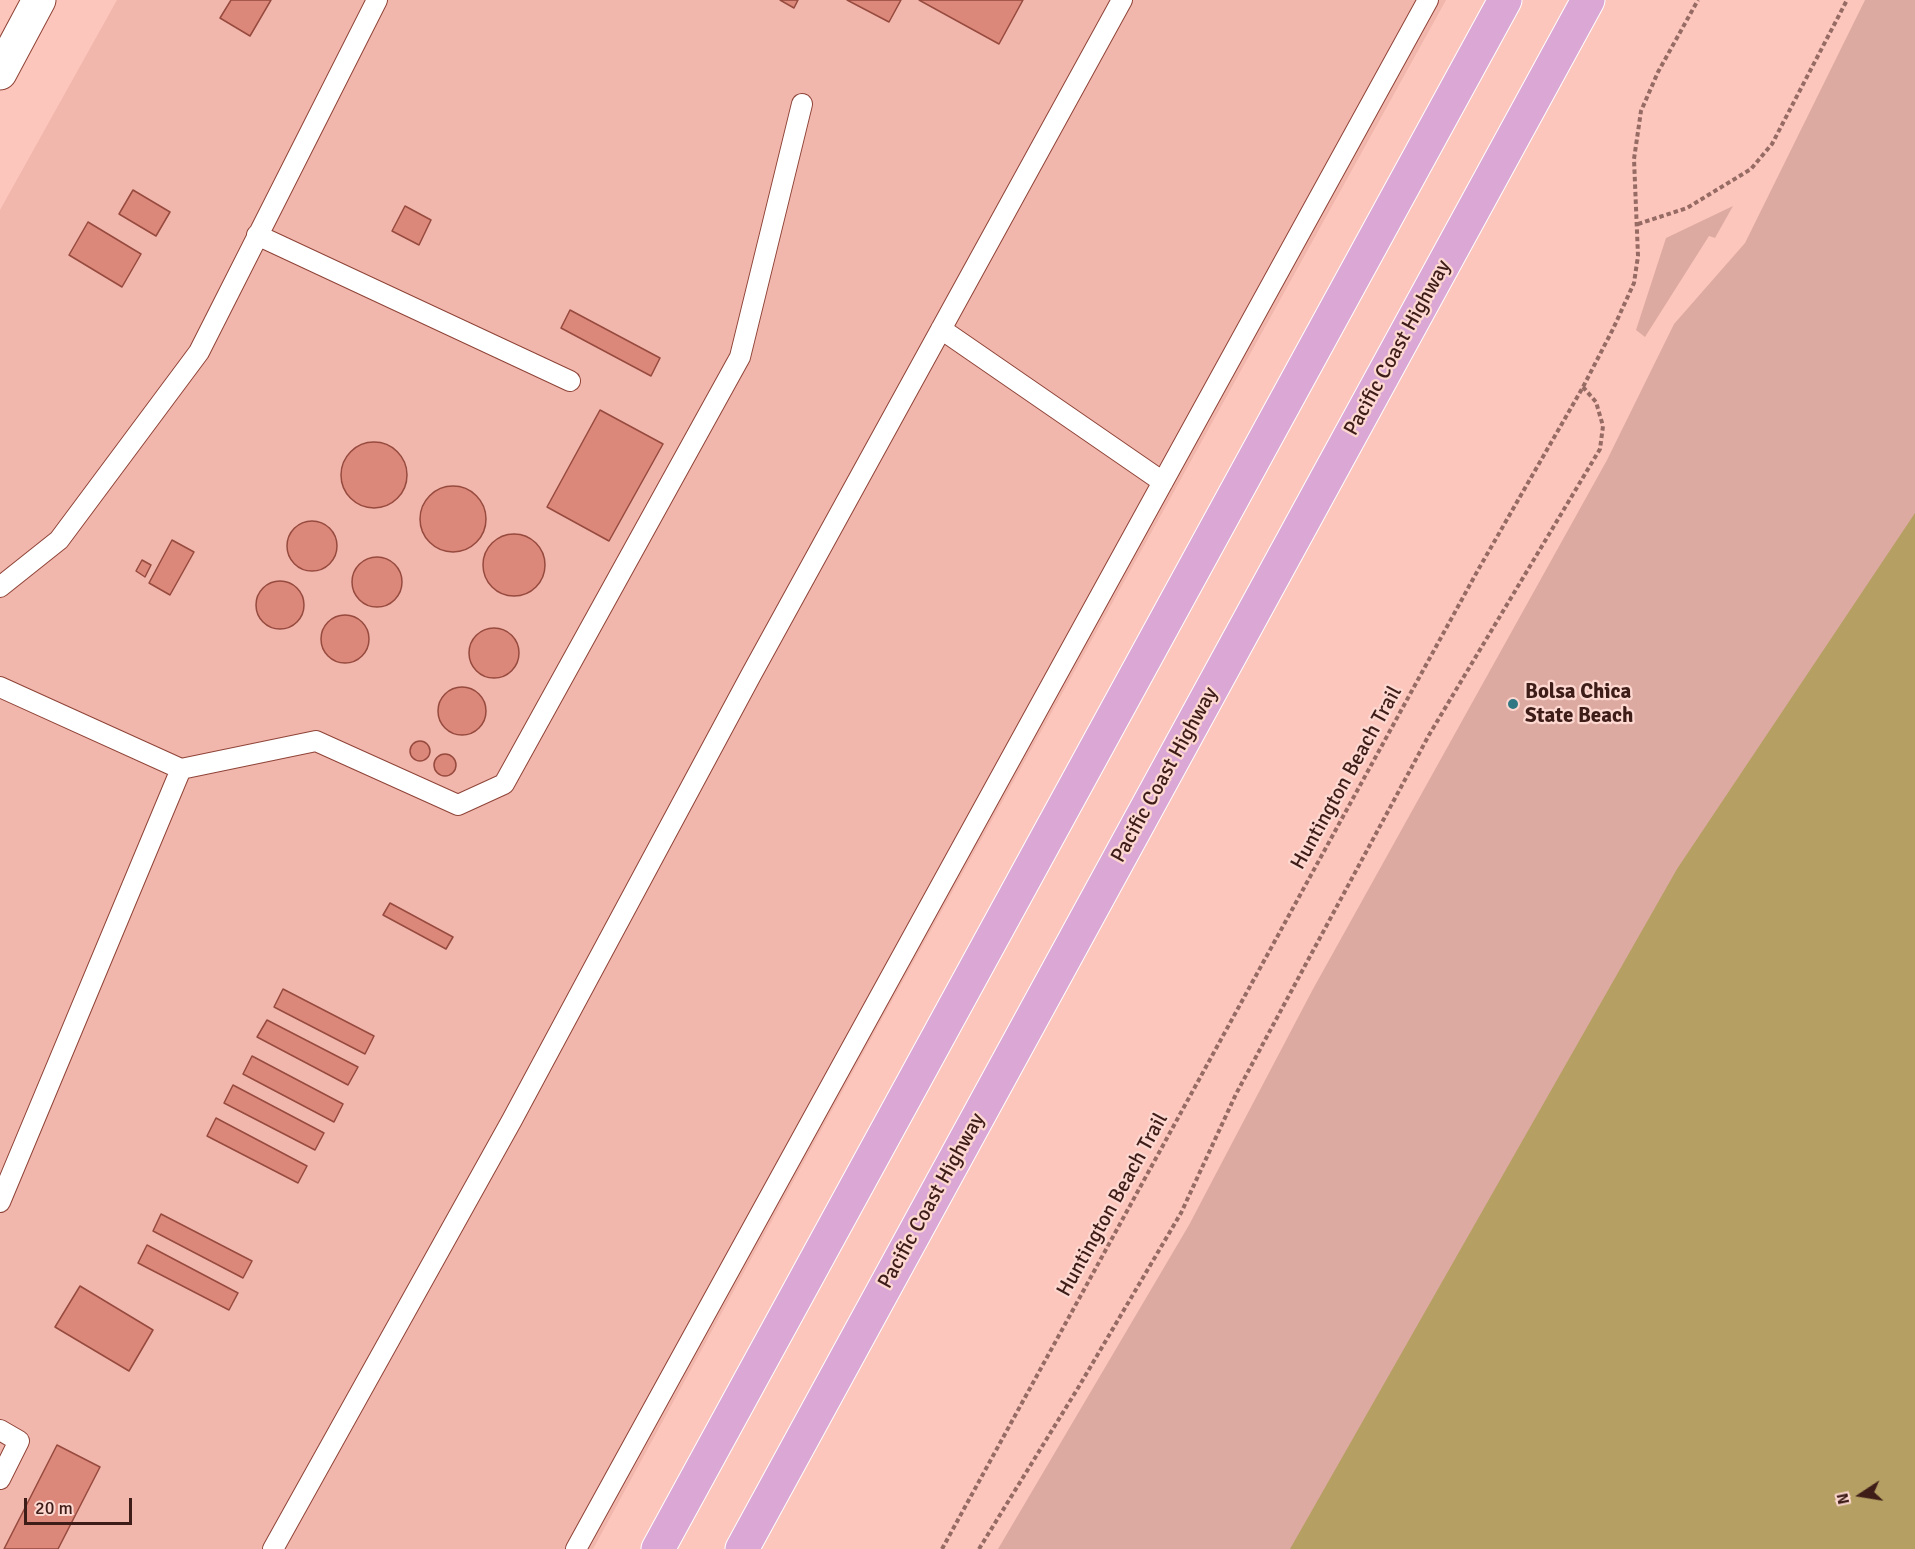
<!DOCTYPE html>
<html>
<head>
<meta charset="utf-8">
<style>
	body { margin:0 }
	#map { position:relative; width:1915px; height:1549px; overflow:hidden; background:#fcc6bc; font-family:Signika,sans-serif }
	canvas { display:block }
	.north { position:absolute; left:1831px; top:1465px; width:60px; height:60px; -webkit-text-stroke:4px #fdd8d1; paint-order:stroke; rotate:258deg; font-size:16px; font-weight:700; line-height:24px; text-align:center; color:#3e1d18 }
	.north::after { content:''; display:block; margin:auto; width:21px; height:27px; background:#3e1d18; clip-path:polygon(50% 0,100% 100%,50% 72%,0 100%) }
	.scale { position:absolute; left:24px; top:1498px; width:108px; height:27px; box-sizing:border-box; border:3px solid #3e1d18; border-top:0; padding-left:8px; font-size:18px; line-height:21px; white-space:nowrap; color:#3e1d18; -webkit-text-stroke:4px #fdd8d1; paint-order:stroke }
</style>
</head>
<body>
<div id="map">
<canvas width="1915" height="1549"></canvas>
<div class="north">N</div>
<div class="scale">20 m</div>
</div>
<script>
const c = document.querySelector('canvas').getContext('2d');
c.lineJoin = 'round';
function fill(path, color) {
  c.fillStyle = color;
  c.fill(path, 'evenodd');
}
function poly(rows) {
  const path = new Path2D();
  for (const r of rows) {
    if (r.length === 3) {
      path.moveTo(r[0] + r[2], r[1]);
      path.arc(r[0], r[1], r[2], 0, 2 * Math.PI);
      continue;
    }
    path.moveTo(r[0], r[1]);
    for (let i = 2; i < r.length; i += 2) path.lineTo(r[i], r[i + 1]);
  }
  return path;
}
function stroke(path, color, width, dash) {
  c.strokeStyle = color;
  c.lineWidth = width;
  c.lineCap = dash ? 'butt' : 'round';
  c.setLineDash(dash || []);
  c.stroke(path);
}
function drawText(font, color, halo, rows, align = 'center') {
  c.font = font + ' Signika,sans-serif';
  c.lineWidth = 4.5;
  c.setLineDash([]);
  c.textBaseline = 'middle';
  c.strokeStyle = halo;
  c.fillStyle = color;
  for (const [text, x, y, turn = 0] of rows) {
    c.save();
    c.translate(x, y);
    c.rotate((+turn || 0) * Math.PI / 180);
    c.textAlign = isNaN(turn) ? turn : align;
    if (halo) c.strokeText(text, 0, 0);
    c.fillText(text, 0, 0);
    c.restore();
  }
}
const built = poly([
	[117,0,1446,0,878,1026,593,1549,0,1549,0,210]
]);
const green = poly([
	[1865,0,1915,0,1915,611,1331,1549,998,1549,1189,1225,1313,989,1607,460,1674,324,1745,243],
	[1733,206,1715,238,1709,236,1645,337,1636,330,1666,238]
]);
const water = poly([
	[1915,513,1915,1549,1290,1549,1677,869]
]);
const building = poly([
	[231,0,271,0,250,36,220,18,231,0],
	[780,0,798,0,794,8,780,0],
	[847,0,901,0,889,22,847,0],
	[919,0,1023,0,999,44,919,0],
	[133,190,170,212,156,236,119,214,133,190],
	[405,206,431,220,419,245,392,231,405,206],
	[88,222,141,254,122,287,69,255,88,222],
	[570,310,660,358,651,376,561,328,570,310],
	[600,410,663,444,609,541,547,507,600,410],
	[374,475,33],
	[453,519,33],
	[312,546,25],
	[514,565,31],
	[172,540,194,552,170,595,149,583,172,540],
	[377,582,25],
	[142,560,151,565,145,577,136,571,142,560],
	[280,605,24],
	[345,639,24],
	[494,653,25],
	[462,711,24],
	[420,751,10],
	[445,765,11],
	[390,903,453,937,446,949,383,915,390,903],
	[283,989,374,1036,365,1054,274,1007,283,989],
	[267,1020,358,1067,348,1085,257,1037,267,1020],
	[252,1056,343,1104,334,1122,243,1074,252,1056],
	[233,1085,324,1133,315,1150,224,1103,233,1085],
	[216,1118,307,1166,298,1183,207,1136,216,1118],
	[161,1214,252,1261,243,1278,153,1231,161,1214],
	[147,1245,238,1293,229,1310,138,1263,147,1245],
	[80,1286,153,1330,129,1371,55,1327,80,1286],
	[57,1445,100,1467,58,1549,4,1549,57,1445]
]);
const path = poly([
	[1638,224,1687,208,1751,169,1772,144,1847,0],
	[942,1549,1478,570,1583,387,1613,329,1634,283,1638,256,1634,159,1641,111,1658,72,1698,0],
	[979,1549,1078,1388,1181,1213,1236,1094,1429,735,1600,449,1603,426,1596,402,1583,387]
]);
const service = poly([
	[257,235,570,381],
	[941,329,1163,482],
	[0,587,59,540,199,352,377,0],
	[0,687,181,769,0,1202],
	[181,769,316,741,458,805,504,784,740,357,802,104],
	[0,1430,19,1441,0,1479],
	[273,1549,512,1120,751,675,1122,0],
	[576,1549,1428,0]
]);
const minor = poly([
	[0,73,39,0]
]);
const trunk = poly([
	[658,1549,1505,0],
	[742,1549,1588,0]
]);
const markers = [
	[1513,704,6,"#317884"]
];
const streetNames = [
	["Pacific Coast Highway",1398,348,-61],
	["Pacific Coast Highway",1165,775,-61],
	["Huntington Beach Trail",1347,778,-61],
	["Pacific Coast Highway",932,1201,-61],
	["Huntington Beach Trail",1113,1205,-61]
];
const poiNames = [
	["Bolsa Chica",1525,692],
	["State Beach",1525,716]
];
fill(built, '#f1b7ad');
fill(green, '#ddaaa1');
fill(water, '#b59f62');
fill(building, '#db8779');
stroke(building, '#974a3e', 1.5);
stroke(service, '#8f4337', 22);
stroke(minor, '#8f4337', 35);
stroke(trunk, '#fff', 35);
stroke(path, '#966b64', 4, [4.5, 3]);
stroke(service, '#fff', 20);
stroke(minor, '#fff', 33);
stroke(trunk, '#dba8d6', 33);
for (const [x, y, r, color] of markers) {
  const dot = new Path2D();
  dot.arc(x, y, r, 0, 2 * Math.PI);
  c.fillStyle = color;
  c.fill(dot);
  stroke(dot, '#fdd8d1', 2);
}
drawText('21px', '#3e1d18', '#fdd8d1', streetNames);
drawText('bold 21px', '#3e1d18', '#fdd8d1', poiNames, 'left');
</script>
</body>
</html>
